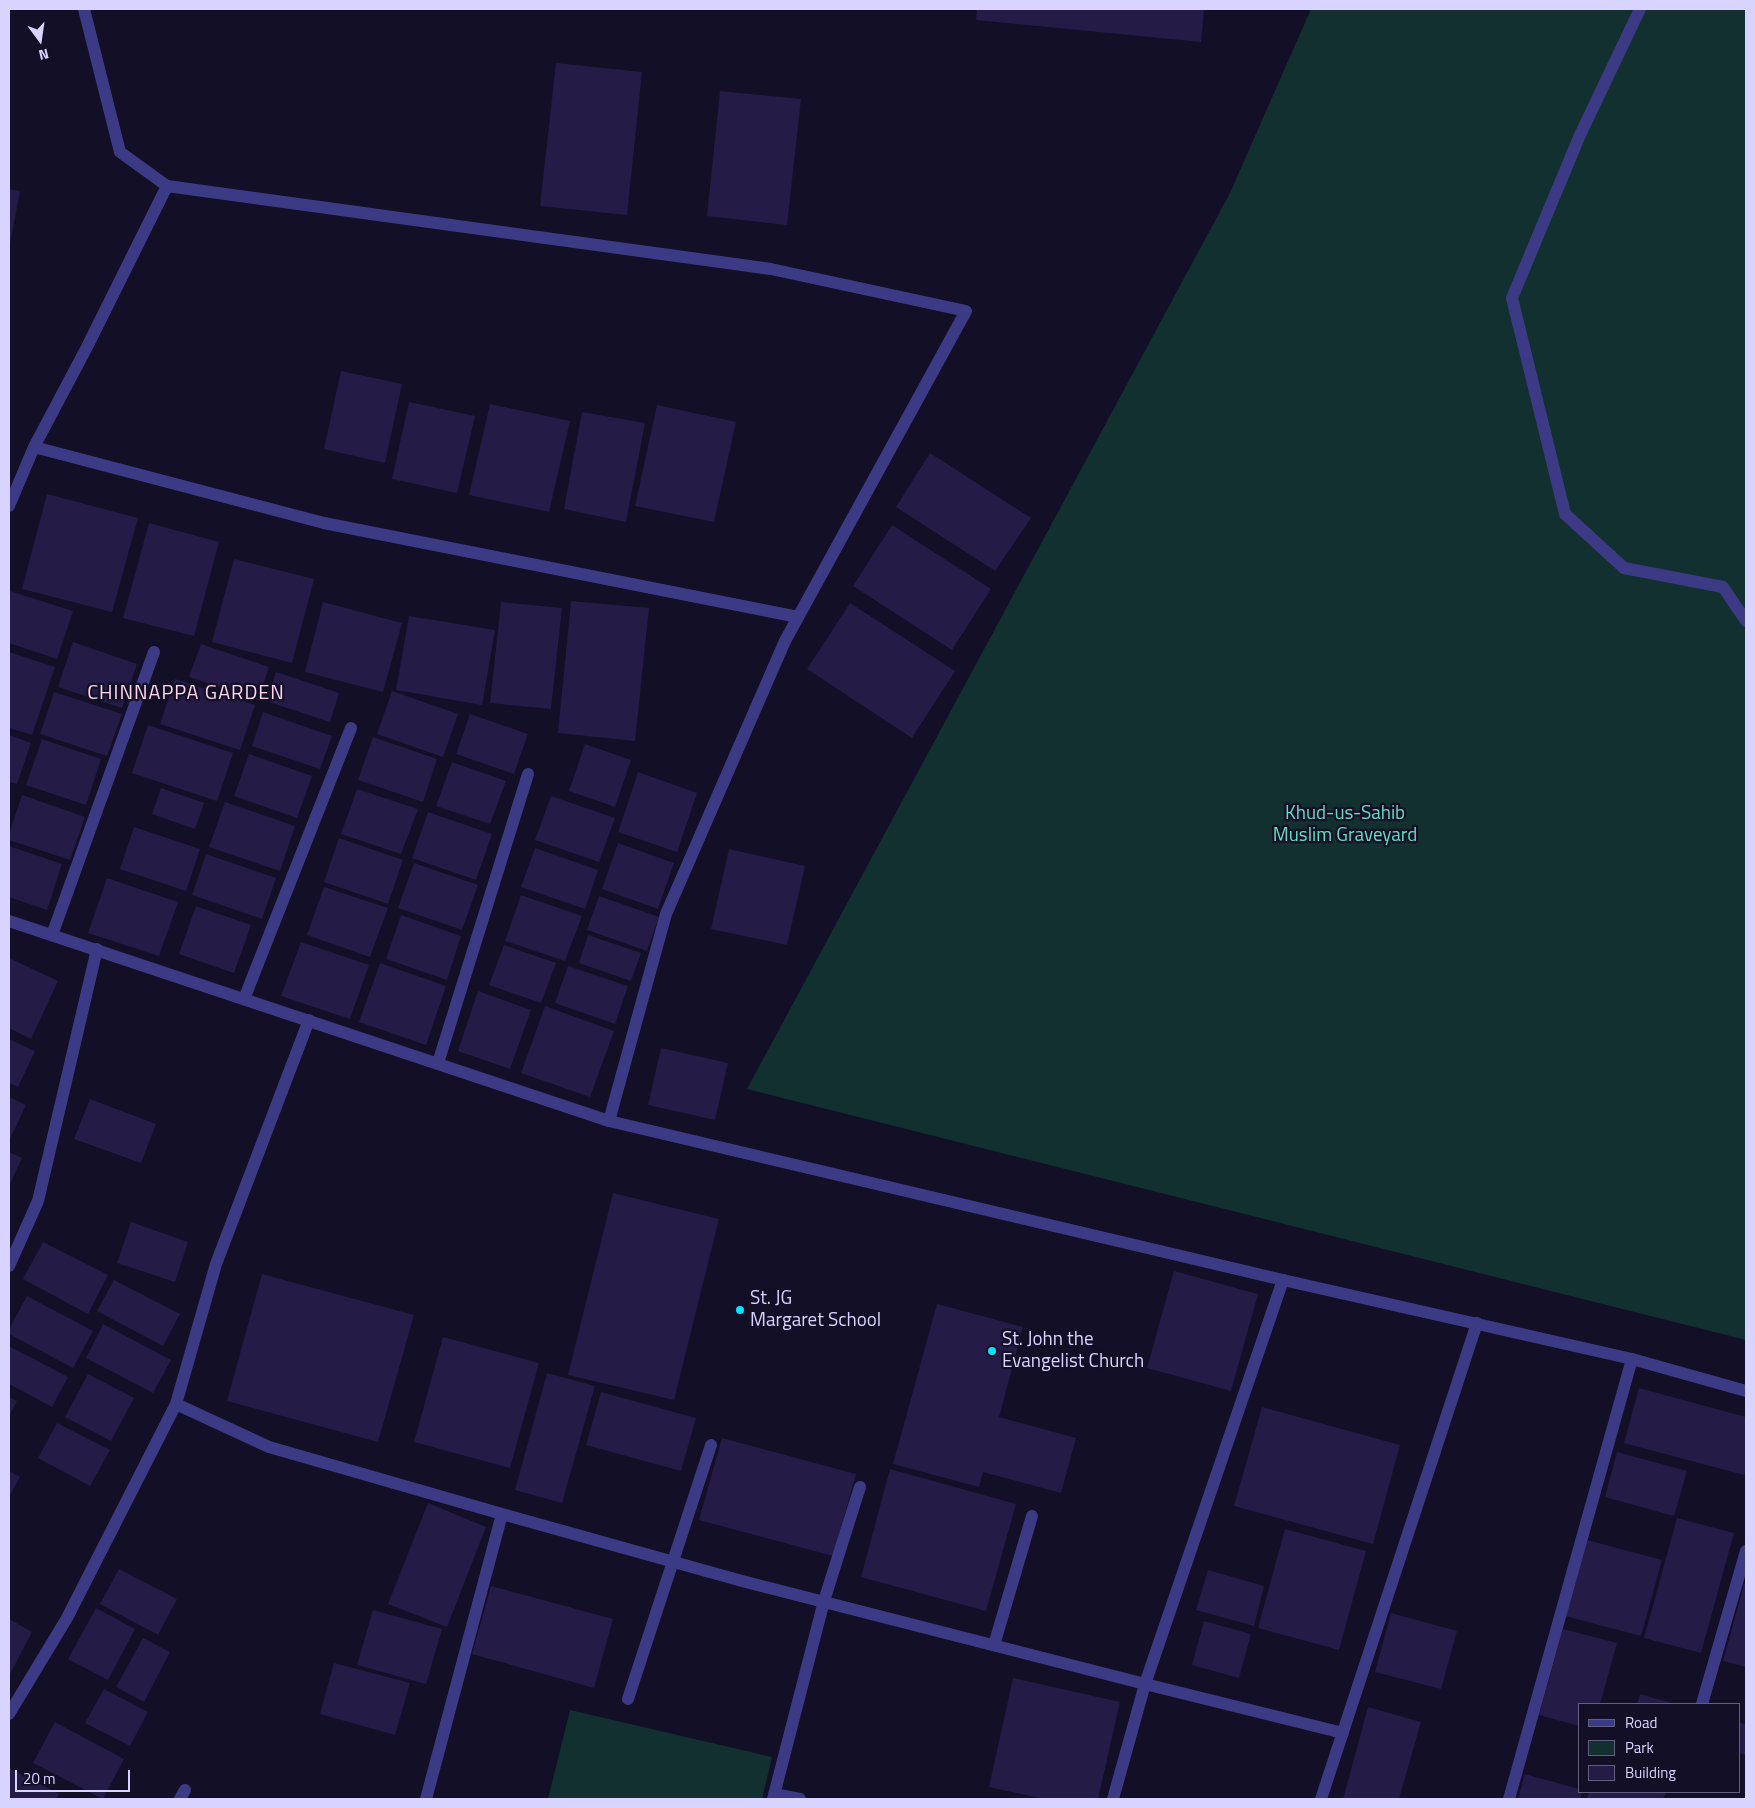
<!DOCTYPE html>
<html>
<head>
<meta charset="utf-8">
<style>
	body { margin:0 }
	#map { position:relative; width:1755px; height:1808px; overflow:hidden; background:#130f26; font-family:"Titillium Web",sans-serif }
	canvas { display:block }
	.frame { position:absolute; inset:0; border:10px solid #d9d4ff; pointer-events:none }
	.legend { position:absolute; left:1578px; top:1703px; width:162px; height:90px; box-sizing:border-box; background:#130f26; border:1px solid #625e7d; margin:0; padding:6px 9px; list-style:none; font-size:15px; color:#d9d4ff }
	.legend li { display:flex; align-items:center; gap:10px; height:25px }
	.legend b { width:25px; border:1px solid #625e7d }
	.north { position:absolute; left:15px; top:15px; width:50px; height:50px; -webkit-text-stroke:4px #130f26; paint-order:stroke; rotate:166deg; font-size:14px; font-weight:700; line-height:20px; text-align:center; color:#d9d4ff }
	.north::after { content:''; display:block; margin:auto; width:18px; height:22px; background:#d9d4ff; clip-path:polygon(50% 0,100% 100%,50% 72%,0 100%) }
	.scale { position:absolute; left:15px; top:1770px; width:115px; height:22px; box-sizing:border-box; border:2px solid #d9d4ff; border-top:0; padding-left:6px; font-size:15px; line-height:18px; white-space:nowrap; color:#d9d4ff; -webkit-text-stroke:4px #130f26; paint-order:stroke }
</style>
</head>
<body>
<div id="map">
<canvas width="1755" height="1808"></canvas>
<div class="frame"></div>
<ul class="legend">
<li><b style="height:6px;background:#3d3a85"></b>Road</li>
<li><b style="height:14px;background:#12302f"></b>Park</li>
<li><b style="height:14px;background:#241b47"></b>Building</li>
</ul>
<div class="north">N</div>
<div class="scale">20 m</div>
</div>
<script>
const c = document.querySelector('canvas').getContext('2d');
c.lineJoin = 'round';
function fill(path, color) {
  c.fillStyle = color;
  c.fill(path, 'evenodd');
}
function poly(rows) {
  const path = new Path2D();
  for (const r of rows) {
    path.moveTo(r[0], r[1]);
    for (let i = 2; i < r.length; i += 2) path.lineTo(r[i], r[i + 1]);
  }
  return path;
}
function stroke(path, color, width, dash) {
  c.strokeStyle = color;
  c.lineWidth = width;
  c.lineCap = dash ? 'butt' : 'round';
  c.setLineDash(dash || []);
  c.stroke(path);
}
function drawText(font, color, halo, rows, align = 'center') {
  c.font = font + ' "Titillium Web",sans-serif';
  c.lineWidth = 4.5;
  c.setLineDash([]);
  c.textBaseline = 'middle';
  c.strokeStyle = halo;
  c.fillStyle = color;
  for (const [text, x, y, turn = 0] of rows) {
    c.save();
    c.translate(x, y);
    c.rotate((+turn || 0) * Math.PI / 180);
    c.textAlign = isNaN(turn) ? turn : align;
    if (halo) c.strokeText(text, 0, 0);
    c.fillText(text, 0, 0);
    c.restore();
  }
}
const green = poly([
	[1311,9,1746,9,1746,1340,747,1089,1230,193],
	[570,1710,772,1757,762,1799,548,1799]
]);
const building = poly([
	[977,9,1204,9,1201,42,976,20],
	[556,63,642,72,627,215,540,206],
	[720,91,801,99,787,225,707,216],
	[9,189,20,191,10,244,9,244],
	[341,371,402,384,385,463,324,449],
	[409,402,475,416,457,493,392,479],
	[490,404,570,421,549,512,469,495],
	[657,405,736,422,714,522,635,506],
	[582,412,645,423,626,522,564,509],
	[930,453,1031,518,995,571,896,507],
	[47,494,138,518,112,612,22,589],
	[149,523,219,542,194,636,123,618],
	[892,525,991,589,952,650,853,586],
	[234,559,314,579,292,663,212,642],
	[10,591,73,611,57,659,9,643,9,596],
	[571,601,649,608,635,741,558,733],
	[323,602,402,623,383,692,305,672],
	[501,602,562,608,551,709,490,703],
	[850,603,955,671,912,738,807,669],
	[409,616,495,630,482,705,396,690],
	[73,642,137,664,122,708,58,687],
	[201,644,269,667,258,700,189,677],
	[9,652,55,667,32,735,9,728],
	[276,672,339,693,330,722,266,701],
	[175,679,255,705,240,750,160,724],
	[392,691,458,714,443,757,377,734],
	[54,692,122,714,107,756,40,734],
	[263,712,332,736,320,769,252,746],
	[470,714,528,734,514,774,456,754],
	[148,725,233,753,217,801,132,773],
	[9,735,31,743,17,784,9,782],
	[373,737,437,759,423,802,358,780],
	[42,739,101,759,86,805,26,785],
	[585,744,631,760,615,807,569,791],
	[249,754,312,776,297,818,234,796],
	[452,762,506,781,490,824,436,806],
	[638,772,697,793,677,852,618,832],
	[161,788,204,803,195,829,152,814],
	[357,789,418,809,401,854,341,834],
	[22,795,85,817,70,860,9,840,9,834],
	[551,796,615,818,599,862,535,840],
	[225,802,295,826,280,871,209,847],
	[428,812,492,834,476,880,412,858],
	[134,827,200,849,186,891,120,869],
	[339,838,403,860,388,904,324,882],
	[618,843,674,863,658,909,602,889],
	[9,846,62,864,47,910,9,897],
	[535,848,598,870,585,909,521,887],
	[729,849,805,866,787,945,711,929],
	[206,854,276,878,262,919,192,895],
	[414,863,478,885,462,930,398,908],
	[107,878,178,902,159,956,88,933],
	[324,887,388,908,370,957,307,935],
	[521,895,582,916,565,961,505,941],
	[599,896,659,917,647,951,587,930],
	[196,906,251,925,234,973,179,954],
	[401,915,461,936,447,980,386,959],
	[588,935,641,953,631,981,579,963],
	[301,942,369,965,350,1019,281,996],
	[504,945,556,963,541,1003,489,985],
	[9,958,58,981,31,1039,9,1028],
	[380,963,446,986,426,1045,359,1022],
	[568,966,628,986,615,1024,555,1003],
	[478,991,531,1010,510,1069,458,1051],
	[545,1006,614,1031,590,1097,521,1073],
	[9,1039,35,1051,18,1087,9,1083],
	[661,1048,728,1063,715,1120,648,1105],
	[9,1097,26,1105,9,1141],
	[90,1099,156,1124,141,1163,74,1139],
	[9,1152,22,1158,9,1186],
	[613,1193,719,1219,674,1400,568,1375],
	[131,1222,188,1242,175,1282,117,1263],
	[43,1242,108,1275,88,1314,23,1279],
	[1174,1271,1258,1294,1231,1391,1147,1368],
	[262,1274,414,1315,378,1442,227,1401],
	[114,1280,180,1314,163,1346,97,1311],
	[27,1296,93,1331,73,1368,9,1334,9,1329],
	[937,1304,1023,1327,999,1417,1076,1438,1061,1493,983,1472,979,1487,893,1464],
	[103,1324,171,1360,153,1393,86,1358],
	[443,1337,539,1363,510,1468,414,1442],
	[9,1346,68,1377,52,1407,9,1384],
	[547,1373,595,1386,562,1503,515,1490],
	[88,1374,134,1398,111,1441,65,1417],
	[1639,1388,1746,1417,1746,1467,1744,1475,1624,1443],
	[601,1392,696,1418,681,1471,586,1445],
	[9,1397,17,1401,9,1416],
	[1262,1407,1400,1445,1373,1544,1234,1506],
	[57,1423,110,1450,90,1486,38,1458],
	[722,1438,856,1474,833,1556,699,1520],
	[1617,1452,1687,1471,1674,1516,1605,1497],
	[890,1469,1016,1504,986,1611,861,1577],
	[9,1471,20,1477,9,1497],
	[428,1503,486,1527,447,1627,388,1604],
	[1677,1518,1734,1533,1701,1653,1644,1638],
	[1285,1529,1366,1551,1339,1650,1258,1628],
	[1587,1540,1662,1560,1641,1636,1565,1616],
	[119,1569,177,1599,158,1635,100,1604],
	[1208,1570,1264,1586,1254,1626,1196,1610],
	[1746,1578,1746,1667,1723,1661],
	[491,1586,613,1619,594,1688,472,1654],
	[96,1608,135,1629,108,1680,68,1659],
	[373,1610,442,1629,426,1684,357,1665],
	[1391,1613,1457,1631,1441,1689,1375,1672],
	[9,1619,32,1632,9,1676],
	[1204,1621,1251,1634,1239,1678,1192,1665],
	[1563,1629,1617,1643,1600,1704,1579,1704,1579,1726,1539,1715],
	[143,1638,170,1652,144,1702,116,1687],
	[334,1663,410,1683,395,1735,320,1714],
	[1013,1678,1120,1702,1098,1799,1044,1799,989,1787],
	[104,1689,148,1712,130,1746,85,1723],
	[1640,1694,1675,1704,1637,1704],
	[1368,1707,1421,1722,1399,1799,1343,1799],
	[55,1722,124,1759,103,1799,33,1763],
	[1739,1722,1746,1725,1746,1755,1739,1753],
	[9,1768,59,1794,56,1799,9,1799],
	[1525,1774,1579,1789,1579,1792,1582,1792,1580,1799,1518,1799],
	[1589,1792,1666,1792,1663,1799,1587,1799]
]);
const service = poly([
	[84,9,120,152,167,186],
	[1640,9,1580,135,1512,298,1565,514,1624,568,1723,587,1746,621]
]);
const minor = poly([
	[34,447,324,523,798,617],
	[9,506,34,447,87,347,167,186,771,269,966,311,785,641,666,914,609,1121],
	[52,935,154,652],
	[244,999,351,728],
	[438,1063,528,774],
	[9,1266,38,1201,97,949],
	[176,1404,269,1447,502,1514,742,1581,1145,1684,1343,1733],
	[994,1645,1032,1516],
	[628,1699,711,1445],
	[1702,1704,1746,1551],
	[9,1714,67,1618,176,1404,216,1264,309,1020],
	[774,1794,800,1799],
	[180,1799,185,1790],
	[426,1799,502,1514],
	[773,1799,824,1601,860,1487],
	[1113,1799,1145,1684,1283,1280],
	[1321,1799,1477,1323],
	[1509,1799,1632,1359]
]);
const tertiary = poly([
	[9,921,609,1121,1283,1280,1632,1359,1746,1391]
]);
const markers = [
	[740,1310,5,"#00e5ff"],
	[992,1351,5,"#00e5ff"]
];
const parkNames = [
	["Khud-us-Sahib",1345,814],
	["Muslim Graveyard",1345,836]
];
const poiNames = [
	["St. JG",750,1299],
	["Margaret School",750,1321],
	["St. John the",1002,1340],
	["Evangelist Church",1002,1362]
];
const neighbourhoodNames = [
	["CHINNAPPA GARDEN",186,694]
];
fill(green, '#12302f');
fill(building, '#241b47');
stroke(service, '#3d3a85', 12);
stroke(minor, '#3d3a85', 12);
stroke(tertiary, '#3d3a85', 12);
for (const [x, y, r, color] of markers) {
  const dot = new Path2D();
  dot.arc(x, y, r, 0, 2 * Math.PI);
  c.fillStyle = color;
  c.fill(dot);
  stroke(dot, '#130f26', 2);
}
drawText('19px', '#5fe0c0', '#130f26', parkNames);
drawText('19px', '#d9d4ff', '#130f26', poiNames, 'left');
c.letterSpacing = '1px';
drawText('20px', '#ffd6f0', '#130f26', neighbourhoodNames);
c.letterSpacing = '0px';
</script>
</body>
</html>
